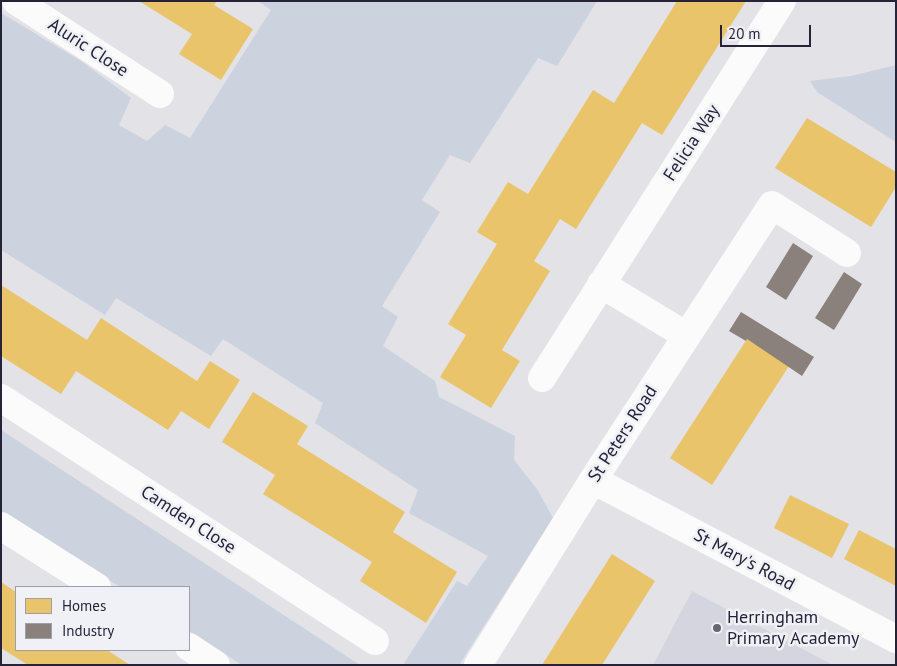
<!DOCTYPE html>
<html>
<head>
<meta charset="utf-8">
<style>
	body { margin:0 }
	#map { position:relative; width:897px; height:666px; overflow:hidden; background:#e2e2e7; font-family:"PT Sans",sans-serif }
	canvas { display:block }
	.frame { position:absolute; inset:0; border:2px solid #262338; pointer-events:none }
	.legend { position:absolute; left:15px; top:586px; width:175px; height:65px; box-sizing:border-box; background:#f0f1f6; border:1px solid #9f9faa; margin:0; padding:6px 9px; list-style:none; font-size:15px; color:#262338 }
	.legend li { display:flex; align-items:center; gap:10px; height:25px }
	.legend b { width:25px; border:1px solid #9f9faa }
	.scale { position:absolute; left:720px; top:25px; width:91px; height:22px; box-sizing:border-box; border:2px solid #262338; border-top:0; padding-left:6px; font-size:15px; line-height:18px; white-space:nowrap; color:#262338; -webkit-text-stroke:4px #f0f1f6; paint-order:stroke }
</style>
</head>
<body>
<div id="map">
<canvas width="897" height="666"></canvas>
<div class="frame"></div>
<ul class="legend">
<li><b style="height:14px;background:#e9c46a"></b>Homes</li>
<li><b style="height:14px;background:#8a817c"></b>Industry</li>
</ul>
<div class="scale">20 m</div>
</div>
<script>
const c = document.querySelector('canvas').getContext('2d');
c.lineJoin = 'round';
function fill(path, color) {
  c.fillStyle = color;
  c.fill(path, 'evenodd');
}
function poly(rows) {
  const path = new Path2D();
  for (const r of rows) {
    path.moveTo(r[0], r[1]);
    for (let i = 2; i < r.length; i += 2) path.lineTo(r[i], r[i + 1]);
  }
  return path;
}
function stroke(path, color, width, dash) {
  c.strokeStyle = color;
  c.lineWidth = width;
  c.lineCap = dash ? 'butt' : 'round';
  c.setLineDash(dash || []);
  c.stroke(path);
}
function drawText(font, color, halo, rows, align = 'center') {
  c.font = font + ' "PT Sans",sans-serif';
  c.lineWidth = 5;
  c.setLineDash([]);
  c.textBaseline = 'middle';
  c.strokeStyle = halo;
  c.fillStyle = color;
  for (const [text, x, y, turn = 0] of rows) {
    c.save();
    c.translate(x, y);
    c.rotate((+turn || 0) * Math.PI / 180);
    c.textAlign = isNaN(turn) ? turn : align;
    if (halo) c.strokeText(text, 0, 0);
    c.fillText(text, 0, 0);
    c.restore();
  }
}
const built = poly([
	[692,591,833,665,653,665]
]);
const green = poly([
	[258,1,597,1,557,66,538,58,470,163,450,155,422,200,440,212,382,306,398,317,383,346,435,381,439,397,515,436,514,460,537,489,553,518,459,665,403,665,457,581,467,586,488,556,409,513,418,490,315,423,323,403,223,339,211,356,116,298,105,315,1,250,1,13,81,61,131,98,119,125,147,141,165,125,190,138,271,10],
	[896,65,896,142,817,92,810,81,851,76],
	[1,430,360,665,242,665,189,631,189,587,120,587,1,512]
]);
const homes = poly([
	[139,1,217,1,214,5,253,29,221,80,179,54,192,34],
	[677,1,746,1,662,135,642,123,576,229,560,219,534,261,550,271,502,350,520,361,491,408,440,377,466,335,448,324,497,244,477,232,508,182,528,194,593,90,614,103],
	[807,118,896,172,896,187,871,227,775,168],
	[1,285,87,340,101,318,197,381,210,361,240,380,209,429,181,411,168,430,76,371,61,394,1,356],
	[747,339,789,366,712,485,670,458],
	[253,392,308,426,297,444,405,512,393,532,457,572,426,623,360,581,372,562,263,494,275,475,222,442],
	[790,495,849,524,832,558,774,528],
	[859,530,896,549,896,586,844,559],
	[612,554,655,581,602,665,542,665],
	[1,582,16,592,16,650,107,650,130,665,28,665,1,648]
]);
const industry = poly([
	[793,243,813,256,786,300,766,287],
	[844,272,862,284,834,330,815,318],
	[741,312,814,357,802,376,747,339,746,341,729,331]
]);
const street = poly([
	[16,1,160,94],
	[601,284,687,336],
	[542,378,782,1],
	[1,398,375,641],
	[593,480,896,639],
	[1,526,97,587],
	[189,647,216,665],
	[478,665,593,480,772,205,847,253]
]);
const markers = [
	[717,628,5,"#686675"]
];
const streetNames = [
	["Aluric Close",88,48,33],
	["Felicia Way",692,143,-57],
	["St Peters Road",623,434,-57],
	["Camden Close",188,520,33],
	["St Mary's Road",744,560,28]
];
const poiNames = [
	["Herringham",727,618],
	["Primary Academy",727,639]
];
fill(built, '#d5d5df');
fill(green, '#cdd2df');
fill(homes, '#e9c46a');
fill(industry, '#8a817c');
stroke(street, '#fbfbfb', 28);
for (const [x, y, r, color] of markers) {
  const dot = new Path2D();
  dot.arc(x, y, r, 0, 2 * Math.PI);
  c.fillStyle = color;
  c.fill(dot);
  stroke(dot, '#f0f1f6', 2);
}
drawText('18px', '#262338', '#f0f1f6', streetNames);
drawText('18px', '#262338', '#f0f1f6', poiNames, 'left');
</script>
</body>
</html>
